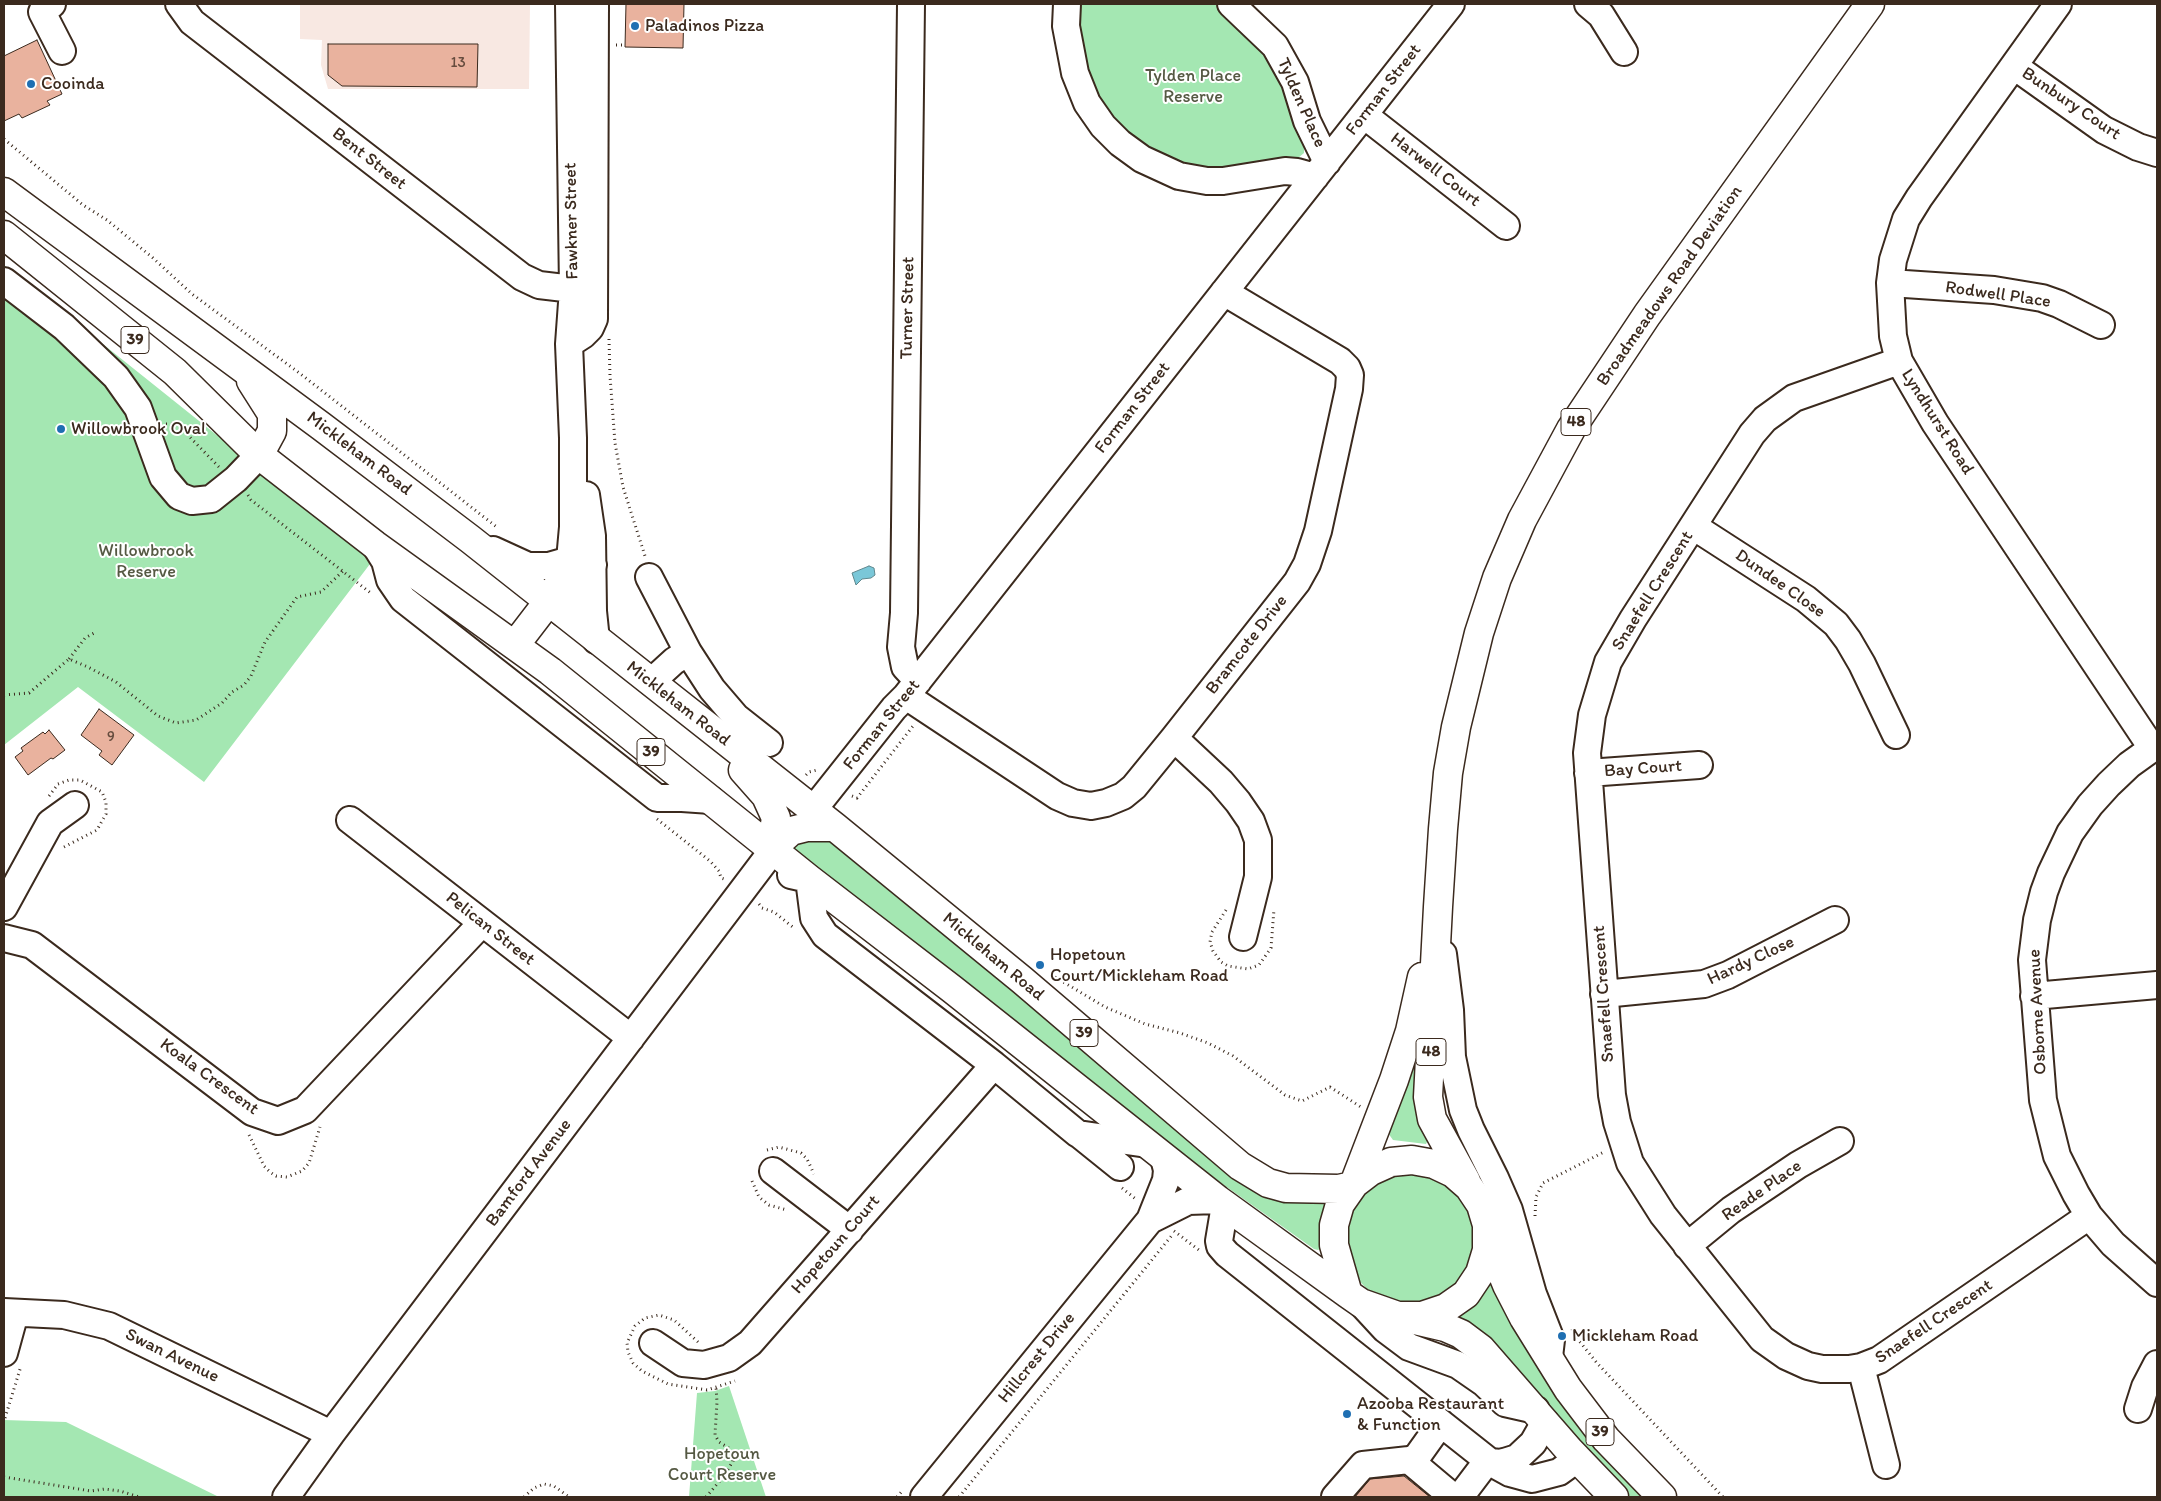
<!DOCTYPE html>
<html>
<head>
<meta charset="utf-8">
<style>
	body { margin:0 }
	#map { position:relative; width:2161px; height:1501px; overflow:hidden; background:#fff; font-family:Itim,sans-serif }
	canvas { display:block }
	.frame { position:absolute; inset:0; border:5px solid #3b2a1e; pointer-events:none }
</style>
</head>
<body>
<div id="map">
<canvas width="2161" height="1501"></canvas>
<div class="frame"></div>
</div>
<script>
const c = document.querySelector('canvas').getContext('2d');
c.lineJoin = 'round';
function fill(path, color) {
  c.fillStyle = color;
  c.fill(path, 'evenodd');
}
function poly(rows) {
  const path = new Path2D();
  for (const r of rows) {
    if (r.length === 3) {
      path.moveTo(r[0] + r[2], r[1]);
      path.arc(r[0], r[1], r[2], 0, 2 * Math.PI);
      continue;
    }
    path.moveTo(r[0], r[1]);
    for (let i = 2; i < r.length; i += 2) path.lineTo(r[i], r[i + 1]);
  }
  return path;
}
function stroke(path, color, width, dash) {
  c.strokeStyle = color;
  c.lineWidth = width;
  c.lineCap = dash ? 'butt' : 'round';
  c.setLineDash(dash || []);
  c.stroke(path);
}
function drawText(font, color, halo, rows, align = 'center') {
  c.font = font + ' Itim,sans-serif';
  c.lineWidth = 4;
  c.setLineDash([]);
  c.textBaseline = 'middle';
  c.strokeStyle = halo;
  c.fillStyle = color;
  for (const [text, x, y, turn = 0] of rows) {
    c.save();
    c.translate(x, y);
    c.rotate((+turn || 0) * Math.PI / 180);
    c.textAlign = isNaN(turn) ? turn : align;
    if (halo) c.strokeText(text, 0, 0);
    c.fillText(text, 0, 0);
    c.restore();
  }
}
const built = poly([
	[300,4,530,4,529,89,328,89,321,65,322,40,300,39]
]);
const green = poly([
	[1073,4,1223,4,1277,63,1304,142,1304,153,1298,158,1276,165,1224,174,1156,160,1094,102],
	[4,265,373,560,204,782,78,687,4,745],
	[826,836,1212,1153,1331,1198,1322,1248,1318,1250,1314,1249,1169,1146,790,850,791,842],
	[1418,1038,1421,1120,1428,1140,1426,1144,1393,1140,1388,1133],
	[1409,1239,65],
	[1490,1278,1645,1497,1627,1497,1447,1314],
	[729,1386,766,1497,689,1497,697,1393,715,1391],
	[4,1420,66,1422,219,1497,4,1497]
]);
const water = poly([
	[869,566,874,568,875,575,871,578,862,579,856,585,852,573,869,566]
]);
const building = poly([
	[626,4,684,4,683,48,625,47,626,4],
	[37,40,62,94,47,101,50,105,22,118,19,114,4,121,4,56,37,40],
	[328,44,478,44,477,87,342,86,328,75,328,44],
	[99,709,134,735,112,765,99,755,102,751,81,735,99,709],
	[49,730,65,750,53,759,51,758,28,775,15,757,23,751,21,748,43,732,45,734,49,730],
	[1404,1476,1430,1497,1355,1497,1370,1479,1404,1476]
]);
const path = poly([
	[616,45,626,45],
	[4,139,83,205,107,220,153,258,192,294,298,372,498,528],
	[609,339,610,376,615,443,623,487,645,556],
	[166,424,177,424,219,467],
	[248,495,251,500,372,594],
	[69,659,85,638,96,632],
	[4,695,29,693,69,659,88,667,116,682,158,716,176,723,196,720,222,703,232,692,244,685,251,676,265,642,297,597,321,592,343,571],
	[806,775,809,772,817,770],
	[49,796,58,784,69,780,80,780,102,792,106,802,106,814,97,830,62,848],
	[852,796,857,798,913,726],
	[657,819,710,861,719,871,721,878,724,879],
	[759,904,762,908,774,912,794,928],
	[1226,910,1212,932,1210,942,1213,951,1221,962,1228,966,1248,969,1259,965,1271,948,1274,909],
	[1055,977,1105,1007,1145,1024,1180,1033,1208,1043,1233,1056,1285,1095,1302,1101,1330,1087,1361,1107],
	[249,1135,264,1166,270,1172,276,1176,287,1177,302,1171,309,1163,320,1127],
	[767,1150,779,1147,801,1153,807,1159,814,1174],
	[752,1181,759,1197,769,1205,787,1210],
	[1122,1188,1137,1200],
	[1535,1216,1536,1197,1543,1183,1604,1152],
	[1174,1231,1199,1250],
	[1572,1329,1576,1337,1597,1363,1723,1497],
	[698,1342,674,1320,659,1315,645,1318,635,1326,627,1343,628,1352,633,1363,642,1371,668,1384,707,1390,735,1381],
	[5,1418,21,1366],
	[4,1477,91,1491,105,1489,120,1491,139,1497],
	[524,1497,534,1488,544,1484,554,1486,569,1497],
	[706,1497,724,1476,733,1461,732,1450,719,1442,715,1435,717,1402,716,1387],
	[897,1497,903,1490],
	[959,1497,1173,1234]
]);
const minor = poly([
	[52,4,42,12,62,51],
	[179,4,192,22,522,277,539,285,573,289],
	[911,4,904,613,901,647,905,667,918,681],
	[1067,4,1066,26,1075,73,1087,103,1103,126,1120,143,1142,159,1179,176,1207,181,1223,181,1285,171,1297,172,1315,177],
	[1231,4,1275,46,1295,82,1307,121,1327,162],
	[1588,4,1601,15,1624,52],
	[2058,4,1919,198,1906,219,1893,260,1890,283,1893,336,1899,361,1935,423,2152,748],
	[2014,66,2104,130,2138,147,2157,153],
	[1364,115,1506,226],
	[4,281,64,327,116,377,138,408,163,477,179,496,192,501,211,499,236,479,259,455],
	[1890,283,1994,290,2042,298,2059,304,2101,325],
	[569,344,583,335,590,328,594,319,595,4],
	[1899,361,1794,398,1765,419,1752,434,1633,619,1608,662,1592,715,1587,753,1612,1095,1617,1122,1630,1163,1663,1215,1762,1339,1786,1356,1808,1366,1822,1369,1849,1369,1861,1367,1879,1360,2089,1216],
	[586,495,592,536,593,611,596,640],
	[1693,526,1806,599,1836,624,1848,640,1862,664,1896,735],
	[375,545,385,561,390,580,403,599,657,798,682,798,711,800],
	[493,550,528,566,549,566,570,560],
	[649,577,688,652,712,689,736,717,769,743],
	[548,602,570,560,573,527,573,438,569,344,573,289,569,4],
	[563,613,593,565],
	[651,682,674,661,688,652],
	[906,696,1057,796,1073,803,1091,806,1106,803,1123,796,1134,787,1174,738,1297,582,1307,564,1318,531,1349,389,1350,375,1347,368,1340,361,1224,292],
	[1174,738,1221,782,1238,802,1251,821,1258,840,1258,877,1243,937],
	[2157,745,2129,765,2109,784,2090,805,2070,833,2051,873,2044,892,2037,920,2032,960,2043,1100,2057,1156,2076,1194,2089,1216,2113,1244,2157,1283],
	[1588,773,1699,765],
	[813,810,894,708,906,696,1451,4],
	[350,820,631,1038],
	[791,875,809,879,814,918,825,935,994,1065,1078,1134,1147,1144],
	[4,907,50,823,75,805],
	[4,938,32,945,252,1112,278,1121,305,1110,482,923],
	[1443,954,1450,1010,1452,1057,1463,1110,1471,1130,1495,1178,1509,1210,1533,1294,1551,1340,1549,1357],
	[1604,994,1704,984,1728,975,1835,920],
	[2034,996,2157,985],
	[1079,1134,1120,1167],
	[773,1171,850,1230],
	[1225,1205,1219,1241,1220,1246,1227,1254,1490,1462,1510,1473,1532,1479,1559,1472,1577,1459],
	[1150,1220,1188,1201,1218,1200],
	[1687,1246,1731,1210,1798,1165,1840,1141],
	[1361,1303,1385,1329,1409,1347,1458,1365,1484,1383,1505,1403,1536,1410],
	[4,1312,64,1315,109,1326,331,1434],
	[653,1343,683,1363,704,1365,729,1358,750,1343,994,1065],
	[4,1353,15,1313],
	[1861,1367,1886,1465],
	[2138,1409,2145,1387,2157,1364],
	[1409,1460,1453,1497],
	[1490,1462,1501,1463,1517,1458,1533,1443,1545,1422],
	[286,1497,331,1434,770,854,771,849],
	[924,1497,1150,1220,1166,1180,1167,1170,1164,1158],
	[1335,1497,1363,1465,1409,1460,1416,1458,1441,1423],
	[1460,1497,1488,1460]
]);
const major = poly([
	[4,192,321,426,470,539,835,827,1022,980,1240,1166,1268,1183,1286,1188,1339,1189,1352,1186],
	[4,235,175,372,259,455,375,545,550,671,809,879,952,989,1218,1200,1225,1205,1348,1294,1361,1303,1398,1316,1422,1316,1446,1308,1466,1294,1480,1273,1487,1250,1487,1225,1481,1205,1469,1187,1453,1173,1434,1164,1412,1160,1391,1162,1371,1171,1354,1184,1340,1204,1334,1225,1334,1245,1348,1294],
	[251,381,272,414,272,431,259,455],
	[515,645,548,602],
	[743,770,766,796,776,818,771,849],
	[771,849,791,831,807,827,835,827],
	[1466,1181,1432,1119,1428,1097,1438,907,1443,829,1448,773,1456,727,1479,633,1497,578,1522,520,1571,429,1647,315,1870,4],
	[1354,1184,1394,1080,1410,1031,1422,977],
	[1490,1236,1496,1258,1507,1285,1524,1318,1568,1389,1606,1439,1662,1497],
	[1411,1319,1445,1327,1461,1334,1481,1349,1569,1450,1614,1497]
]);
const markers = [
	[635,26,5,"#1f6fb2"],
	[31,84,5,"#1f6fb2"],
	[61,429,5,"#1f6fb2"],
	[1040,965,5,"#1f6fb2"],
	[1562,1336,5,"#1f6fb2"],
	[1347,1414,5,"#1f6fb2"]
];
const numberNames = [
	["13",458,63],
	["9",111,737]
];
const shields = [
	[135,340,28],
	[1576,422,30],
	[651,752,28],
	[1084,1033,28],
	[1431,1052,30],
	[1600,1432,28]
];
const shieldNames = [
	["39",135,340],
	["48",1576,422],
	["39",651,752],
	["39",1084,1033],
	["48",1431,1052],
	["39",1600,1432]
];
const poiNames = [
	["Paladinos Pizza",645,26],
	["Cooinda",41,84],
	["Willowbrook Oval",71,429],
	["Hopetoun",1050,955],
	["Court/Mickleham Road",1050,976],
	["Mickleham Road",1572,1336],
	["Azooba Restaurant",1357,1404],
	["& Function",1357,1425]
];
const parkNames = [
	["Tylden Place",1193,76],
	["Reserve",1193,97],
	["Willowbrook",146,551],
	["Reserve",146,572],
	["Hopetoun",722,1454],
	["Court Reserve",722,1475]
];
const streetNames = [
	["Forman Street",1384,90,-52],
	["Tylden Place",1301,103,66],
	["Bunbury Court",2071,104,34],
	["Bent Street",369,159,38],
	["Harwell Court",1435,170,38],
	["Fawkner Street",572,221,-91],
	["Broadmeadows Road Deviation",1670,286,-55],
	["Rodwell Place",1998,295,8],
	["Turner Street",908,308,-89],
	["Forman Street",1133,408,-52],
	["Lyndhurst Road",1937,422,58],
	["Mickleham Road",359,454,37],
	["Dundee Close",1780,584,35],
	["Snaefell Crescent",1653,591,-58],
	["Bramcote Drive",1247,645,-52],
	["Mickleham Road",678,704,38],
	["Forman Street",882,725,-51],
	["Bay Court",1643,769,-4],
	["Pelican Street",490,929,38],
	["Mickleham Road",993,957,40],
	["Hardy Close",1751,961,-25],
	["Snaefell Crescent",1604,994,-94],
	["Osborne Avenue",2038,1012,-93],
	["Koala Crescent",209,1077,36],
	["Bamford Avenue",529,1173,-53],
	["Reade Place",1762,1191,-35],
	["Hopetoun Court",836,1245,-49],
	["Snaefell Crescent",1934,1322,-34],
	["Swan Avenue",172,1356,26],
	["Hillcrest Drive",1037,1358,-51]
];
fill(built, '#f8e8e2');
fill(green, '#a4e7b2');
fill(water, '#7ac7d8');
stroke(water, '#61888e', 1);
fill(building, '#e9b29e');
stroke(building, '#3b2a1e', 1);
stroke(minor, '#3b2a1e', 30);
stroke(major, '#3b2a1e', 31);
stroke(path, '#3b2a1e', 3, [1, 4]);
stroke(minor, '#fff', 26);
stroke(major, '#fff', 28);
for (const [x, y, r, color] of markers) {
  const dot = new Path2D();
  dot.arc(x, y, r, 0, 2 * Math.PI);
  c.fillStyle = color;
  c.fill(dot);
  stroke(dot, '#fff', 2);
}
drawText('15px', '#664c3e', null, numberNames);
for (const [x, y, w] of shields) {
  const box = new Path2D();
  box.roundRect(x - w / 2, y - 13.5, w, 27, 4);
  c.fillStyle = '#fff';
  c.fill(box);
  stroke(box, '#3b2a1e', 1);
}
drawText('bold 16px', '#3b2a1e', null, shieldNames);
drawText('18px', '#3b2a1e', '#fff', poiNames, 'left');
drawText('18px', '#555943', '#fff', parkNames);
drawText('18px', '#3b2a1e', '#fff', streetNames);
</script>
</body>
</html>
